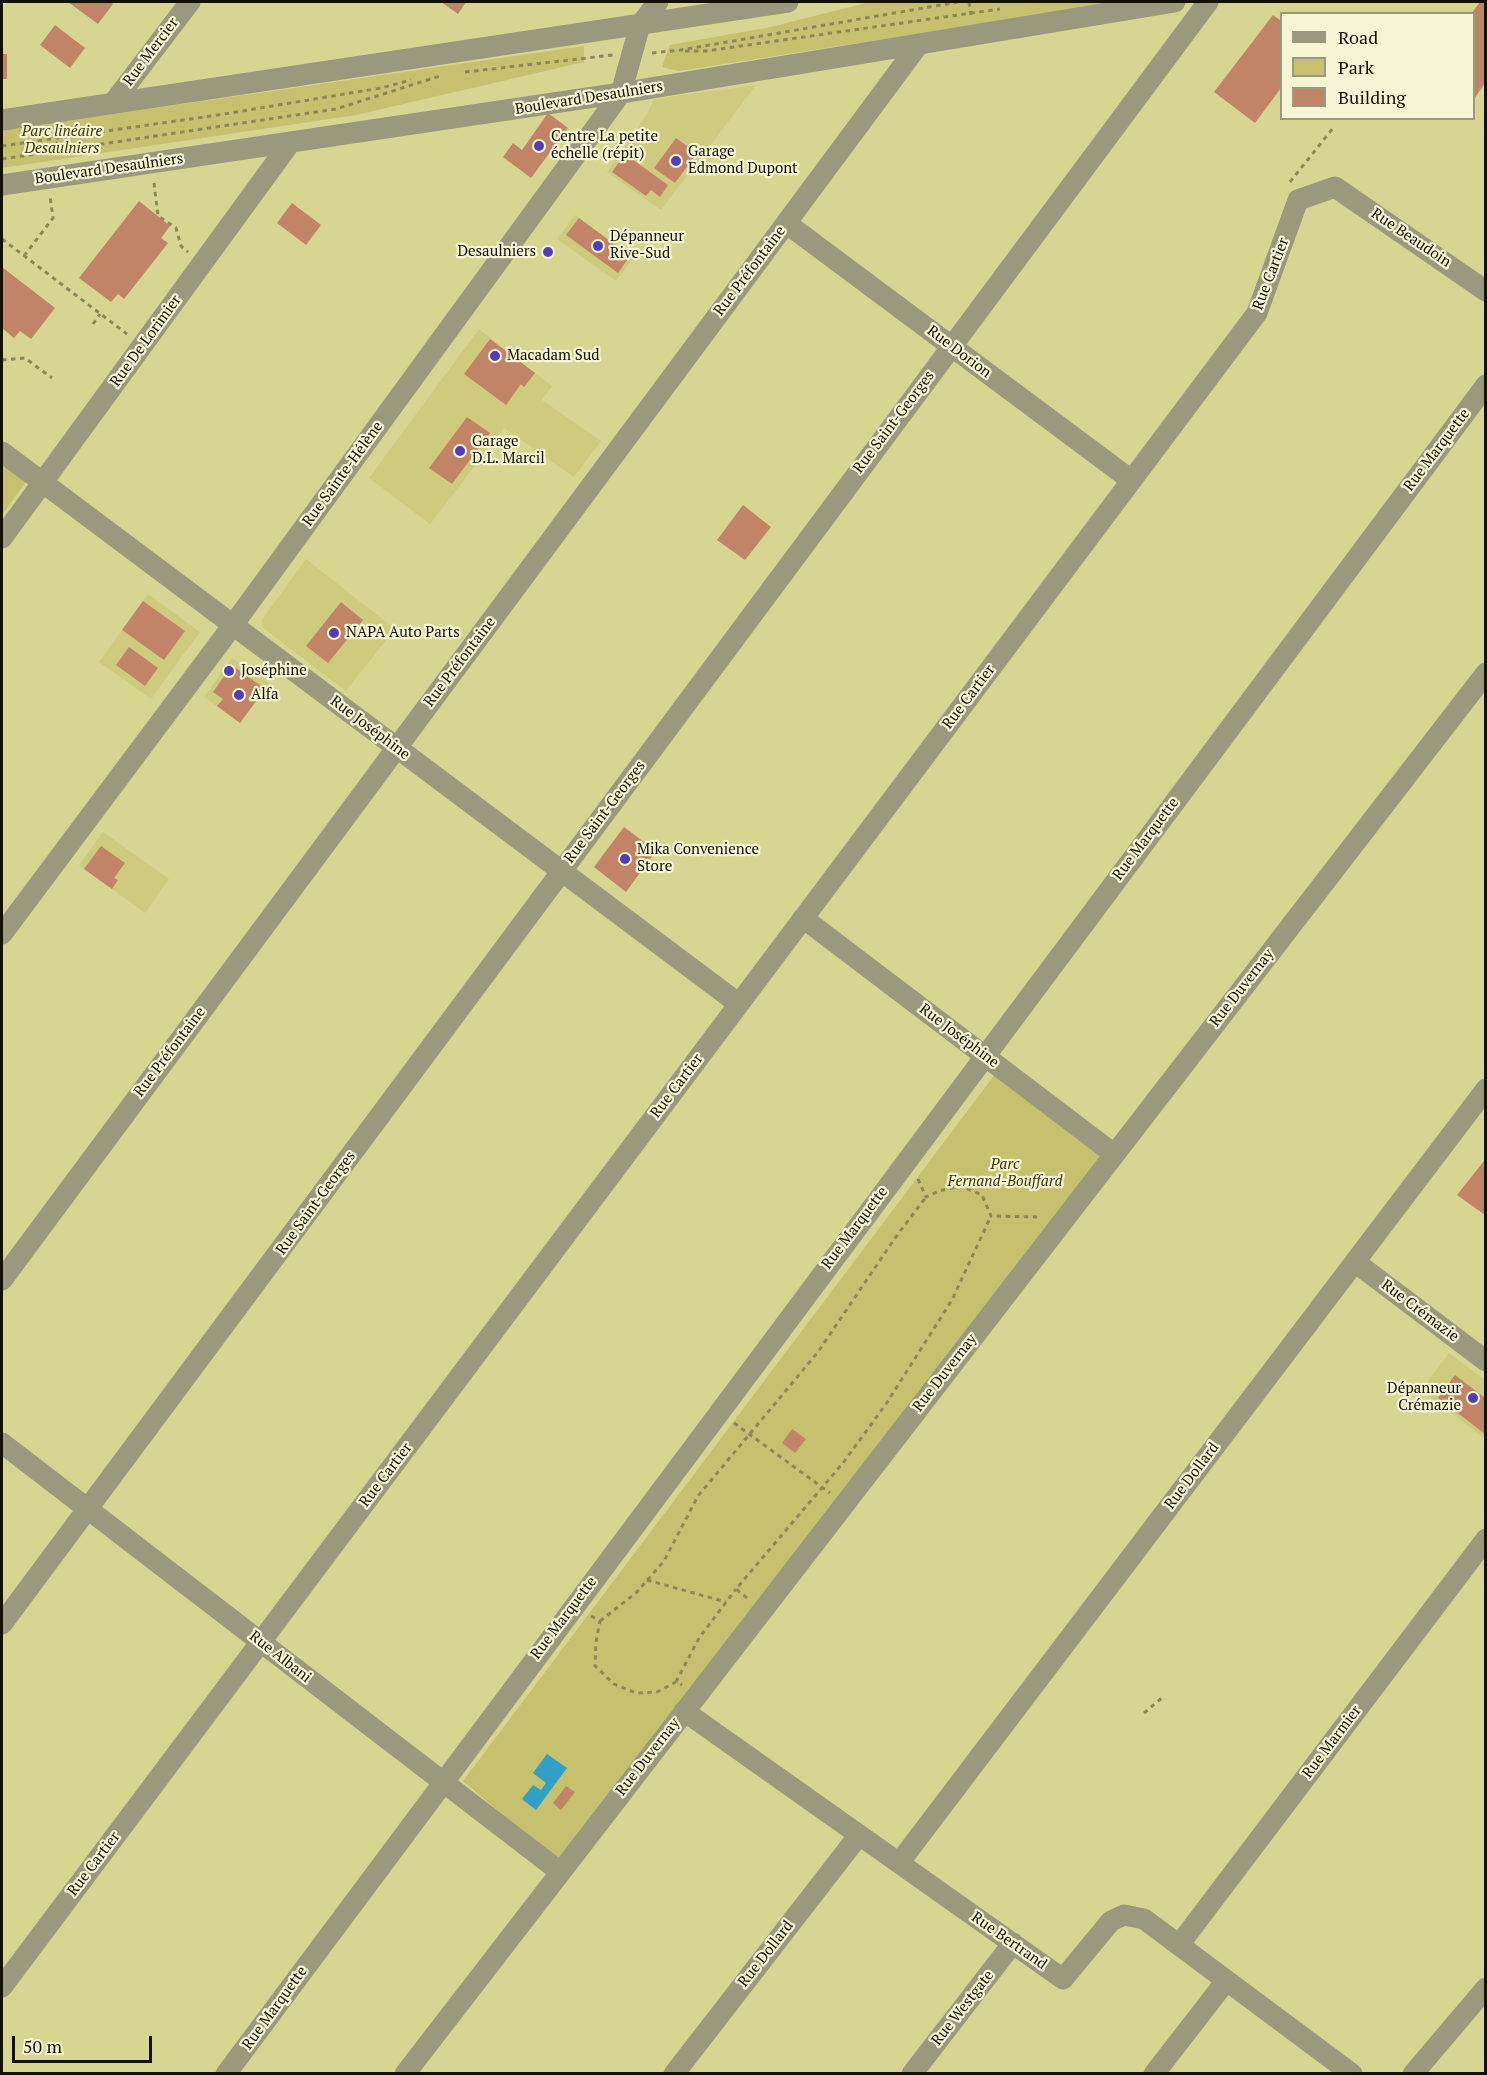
<!DOCTYPE html>
<html>
<head>
<meta charset="utf-8">
<style>
	body { margin:0 }
	#map { position:relative; width:1487px; height:2075px; overflow:hidden; background:#d7d592; font-family:"PT Serif",serif }
	canvas { display:block }
	.frame { position:absolute; inset:0; border:3px solid #131100; pointer-events:none }
	.legend { position:absolute; left:1280px; top:12px; width:195px; height:108px; box-sizing:border-box; background:#f5f4d3; border:2px solid #9b997f; margin:0; padding:8px 10px; list-style:none; font-size:18px; color:#131100 }
	.legend li { display:flex; align-items:center; gap:12px; height:30px }
	.legend b { width:30px; border:2px solid #9b997f }
	.scale { position:absolute; left:12px; top:2036px; width:140px; height:27px; box-sizing:border-box; border:3px solid #131100; border-top:0; padding-left:8px; font-size:18px; line-height:21px; white-space:nowrap; color:#131100; -webkit-text-stroke:4px #f5f4d3; paint-order:stroke }
</style>
</head>
<body>
<div id="map">
<canvas width="1487" height="2075"></canvas>
<div class="frame"></div>
<ul class="legend">
<li><b style="height:8px;background:#9a997d"></b>Road</li>
<li><b style="height:16px;background:#c5c16f"></b>Park</li>
<li><b style="height:16px;background:#c18466"></b>Building</li>
</ul>
<div class="scale">50 m</div>
</div>
<script>
const c = document.querySelector('canvas').getContext('2d');
c.lineJoin = 'round';
function fill(path, color) {
  c.fillStyle = color;
  c.fill(path, 'evenodd');
}
function poly(rows) {
  const path = new Path2D();
  for (const r of rows) {
    path.moveTo(r[0], r[1]);
    for (let i = 2; i < r.length; i += 2) path.lineTo(r[i], r[i + 1]);
  }
  return path;
}
function stroke(path, color, width, dash) {
  c.strokeStyle = color;
  c.lineWidth = width;
  c.lineCap = dash ? 'butt' : 'round';
  c.setLineDash(dash || []);
  c.stroke(path);
}
function drawText(font, color, halo, rows, align = 'center') {
  c.font = font + ' "PT Serif",serif';
  c.lineWidth = 4.5;
  c.setLineDash([]);
  c.textBaseline = 'middle';
  c.strokeStyle = halo;
  c.fillStyle = color;
  for (const [text, x, y, turn = 0] of rows) {
    c.save();
    c.translate(x, y);
    c.rotate((+turn || 0) * Math.PI / 180);
    c.textAlign = isNaN(turn) ? turn : align;
    if (halo) c.strokeText(text, 0, 0);
    c.fillText(text, 0, 0);
    c.restore();
  }
}
const built = poly([
	[756,85,661,210,607,172,647,114,654,99],
	[575,215,634,257,616,281,557,239],
	[479,329,552,386,542,400,601,441,574,477,504,428,430,524,369,478],
	[306,559,395,629,346,691,263,628,261,621],
	[148,594,200,632,151,699,99,662],
	[232,658,269,683,240,723,204,697],
	[103,832,169,879,145,913,79,865],
	[1449,1353,1485,1380,1485,1439,1421,1390]
]);
const green = poly([
	[870,2,1121,2,679,71,662,67,670,45,771,27],
	[584,46,584,62,356,115,2,168,2,130],
	[2,464,26,482,2,515],
	[999,1069,1105,1155,558,1862,463,1781]
]);
const water = poly([
	[547,1754,567,1768,536,1810,522,1799,533,1785,541,1790,546,1783,533,1773]
]);
const building = poly([
	[68,2,110,2,113,4,98,24],
	[441,2,466,2,458,14],
	[1480,2,1485,2,1485,83,1474,99,1474,14,1471,14],
	[1273,15,1281,21,1281,88,1255,123,1214,92],
	[55,25,85,48,70,68,40,45],
	[2,54,7,54,7,79,2,79],
	[548,113,568,128,531,178,503,157,513,143,522,150],
	[676,138,697,153,675,183,654,168],
	[625,154,668,185,660,197,651,190,646,196,612,172],
	[139,201,170,226,161,238,168,243,124,299,118,294,111,302,79,278],
	[292,203,321,225,306,245,277,223],
	[579,218,630,256,618,273,566,235],
	[2,267,55,308,31,339,20,331,14,338,2,328],
	[490,339,535,373,524,387,521,384,506,405,464,374],
	[467,417,490,433,452,484,429,468],
	[743,505,771,527,745,560,717,540],
	[143,601,185,631,164,660,122,630],
	[341,602,363,620,328,663,306,646],
	[129,647,158,668,145,686,116,665],
	[232,665,265,689,240,723,217,706,223,699,213,692],
	[624,827,656,851,626,892,594,867],
	[101,846,125,863,114,878,118,880,112,889,84,869],
	[1484,1161,1485,1162,1485,1215,1457,1195],
	[1455,1375,1485,1398,1485,1434,1438,1398],
	[792,1429,806,1439,795,1453,782,1443],
	[566,1786,575,1792,561,1810,553,1803]
]);
const path = poly([
	[969,2,971,15],
	[685,51,706,51,1000,9],
	[652,53,681,50,958,2],
	[465,72,613,55],
	[2,146,218,115,381,88,411,80],
	[50,153,65,131],
	[2,159,336,109,443,75],
	[1290,182,1333,128],
	[154,183,158,216,176,228,181,246,188,252],
	[2,239,127,334],
	[24,256,53,218,50,196],
	[93,324,100,314],
	[2,360,25,358,52,378],
	[918,1179,926,1197,939,1191,961,1186,982,1195,991,1216,1041,1217],
	[734,1423,830,1493],
	[647,1580,726,1602],
	[747,1598,736,1589,843,1463,886,1404,952,1300,991,1216],
	[591,1616,600,1621,596,1642,595,1666,614,1684,636,1693,657,1692,676,1682,682,1685],
	[600,1621,636,1593,664,1561,698,1496,818,1352,895,1238,926,1197],
	[676,1682,699,1638,736,1589],
	[1144,1713,1163,1697]
]);
const minor = poly([
	[113,103,190,2],
	[2,120,788,2],
	[2,185,621,93,1175,2],
	[786,223,1131,480],
	[2,452,739,1004],
	[2,538,290,143],
	[803,918,1114,1154],
	[2,934,233,625,621,93,640,25,658,2],
	[1355,1262,1486,1361],
	[2,1280,919,44],
	[2,1443,559,1871],
	[2,1624,1208,2],
	[684,1711,1063,1979,1111,1921,1124,1915,1144,1919,1352,2074],
	[899,1863,1486,1089],
	[1179,1945,1486,1539],
	[2,1987,1257,313,1298,200,1335,187,1486,291],
	[226,2074,1486,385],
	[405,2074,1486,673],
	[674,2074,859,1835],
	[912,2074,1013,1943],
	[1154,2074,1226,1981],
	[1413,2074,1486,1988]
]);
const markers = [
	[539,146,6,"#553cb4"],
	[676,161,6,"#553cb4"],
	[598,246,6,"#553cb4"],
	[548,252,6,"#553cb4"],
	[495,356,6,"#553cb4"],
	[460,451,6,"#553cb4"],
	[334,633,6,"#553cb4"],
	[229,671,6,"#553cb4"],
	[239,695,6,"#553cb4"],
	[625,859,6,"#553cb4"],
	[1473,1398,6,"#553cb4"]
];
const streetNames = [
	["Rue Mercier",151,52,-53],
	["Boulevard Desaulniers",589,98,-9],
	["Boulevard Desaulniers",109,169,-8],
	["Rue Beaudoin",1411,238,34],
	["Rue Préfontaine",750,271,-53],
	["Rue Cartier",1271,274,-69],
	["Rue De Lorimier",146,341,-54],
	["Rue Dorion",959,352,37],
	["Rue Saint-Georges",894,422,-53],
	["Rue Marquette",1437,450,-53],
	["Rue Sainte-Hélène",343,474,-54],
	["Rue Préfontaine",460,662,-53],
	["Rue Cartier",969,697,-53],
	["Rue Joséphine",370,728,37],
	["Rue Saint-Georges",605,812,-53],
	["Rue Marquette",1146,839,-53],
	["Rue Duvernay",1242,988,-52],
	["Rue Joséphine",959,1036,37],
	["Rue Préfontaine",170,1052,-53],
	["Rue Cartier",677,1086,-53],
	["Rue Saint-Georges",316,1203,-54],
	["Rue Marquette",855,1228,-53],
	["Rue Crémazie",1420,1311,37],
	["Rue Duvernay",945,1373,-52],
	["Rue Cartier",386,1475,-53],
	["Rue Dollard",1192,1476,-53],
	["Rue Marquette",564,1618,-53],
	["Rue Albani",280,1657,38],
	["Rue Marmier",1332,1742,-53],
	["Rue Duvernay",648,1757,-52],
	["Rue Cartier",94,1864,-53],
	["Rue Bertrand",1009,1941,35],
	["Rue Dollard",766,1954,-52],
	["Rue Marquette",275,2008,-54],
	["Rue Westgate",963,2008,-52]
];
const parkNames = [
	["Parc linéaire",62,132],
	["Desaulniers",62,149],
	["Parc",1005,1165],
	["Fernand-Bouffard",1005,1182]
];
const poiNames = [
	["Centre La petite",551,137],
	["échelle (répit)",551,154],
	["Garage",688,152],
	["Edmond Dupont",688,169],
	["Dépanneur",610,237],
	["Rive-Sud",610,254],
	["Desaulniers",536,252,"right"],
	["Macadam Sud",507,356],
	["Garage",472,442],
	["D.L. Marcil",472,459],
	["NAPA Auto Parts",346,633],
	["Joséphine",241,671],
	["Alfa",251,695],
	["Mika Convenience",637,850],
	["Store",637,867],
	["Dépanneur",1461,1389,"right"],
	["Crémazie",1461,1406,"right"]
];
fill(built, '#cecb7f');
fill(green, '#c5c16f');
fill(water, '#319fc6');
fill(building, '#c18466');
stroke(path, '#8b8959', 3, [4.5, 4.5]);
stroke(minor, '#9a997d', 21);
for (const [x, y, r, color] of markers) {
  const dot = new Path2D();
  dot.arc(x, y, r, 0, 2 * Math.PI);
  c.fillStyle = color;
  c.fill(dot);
  stroke(dot, '#f5f4d3', 2);
}
drawText('15px', '#131100', '#f5f4d3', streetNames);
drawText('italic 15px', '#3b3805', '#f5f4d3', parkNames);
drawText('15px', '#131100', '#f5f4d3', poiNames, 'left');
</script>
</body>
</html>
